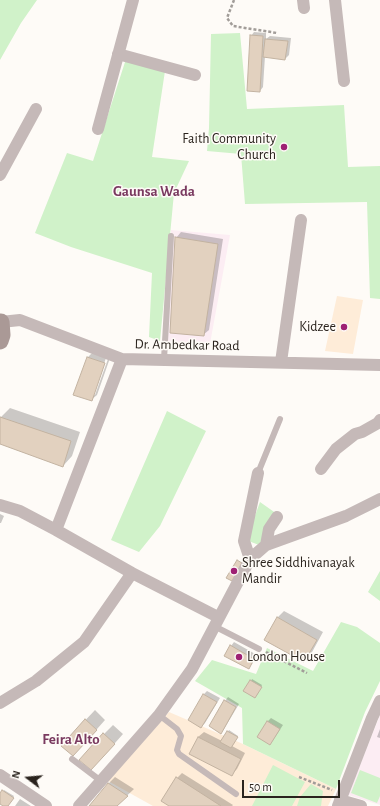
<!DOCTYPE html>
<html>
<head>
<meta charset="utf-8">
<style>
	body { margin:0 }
	#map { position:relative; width:380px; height:806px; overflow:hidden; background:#fefbf7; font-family:"Alegreya Sans",sans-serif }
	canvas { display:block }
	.north { position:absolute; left:8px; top:758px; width:40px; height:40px; -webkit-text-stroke:3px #fefbf7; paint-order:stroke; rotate:286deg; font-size:11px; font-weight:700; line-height:16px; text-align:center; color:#2a231d }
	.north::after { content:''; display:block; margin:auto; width:14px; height:18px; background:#2a231d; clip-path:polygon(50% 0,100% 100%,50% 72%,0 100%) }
	.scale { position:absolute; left:242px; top:780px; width:98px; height:18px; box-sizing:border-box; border:2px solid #2a231d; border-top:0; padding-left:5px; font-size:12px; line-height:14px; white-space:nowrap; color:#2a231d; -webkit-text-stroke:3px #fefbf7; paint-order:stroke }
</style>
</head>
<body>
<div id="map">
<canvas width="380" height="806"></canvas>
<div class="north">N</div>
<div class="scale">50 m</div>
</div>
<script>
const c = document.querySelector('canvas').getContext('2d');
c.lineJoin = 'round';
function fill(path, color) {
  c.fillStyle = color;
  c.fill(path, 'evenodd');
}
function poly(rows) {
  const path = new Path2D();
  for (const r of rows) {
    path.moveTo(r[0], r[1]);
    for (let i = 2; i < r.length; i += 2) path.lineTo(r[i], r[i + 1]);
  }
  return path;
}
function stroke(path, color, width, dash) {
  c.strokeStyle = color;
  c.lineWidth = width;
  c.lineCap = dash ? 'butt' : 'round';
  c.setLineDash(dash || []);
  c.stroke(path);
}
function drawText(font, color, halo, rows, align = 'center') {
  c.font = font + ' "Alegreya Sans",sans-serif';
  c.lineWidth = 3;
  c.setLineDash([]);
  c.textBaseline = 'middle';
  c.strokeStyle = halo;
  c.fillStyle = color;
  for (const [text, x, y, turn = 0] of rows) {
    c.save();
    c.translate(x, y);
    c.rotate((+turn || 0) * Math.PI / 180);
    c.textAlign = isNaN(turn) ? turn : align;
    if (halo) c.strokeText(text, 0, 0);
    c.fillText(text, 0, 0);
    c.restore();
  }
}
const commercial = poly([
	[171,230,230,235,209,349,165,345],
	[380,715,380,805,348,795]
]);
const built = poly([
	[337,296,363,300,353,354,325,351],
	[169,712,243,744,336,789,328,806,153,806,108,781,164,718]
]);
const green = poly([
	[0,0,37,0,21,23,0,60],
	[240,33,247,109,344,105,348,167,380,166,380,299,370,298,367,202,245,204,241,154,207,151,209,128,211,34],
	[126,59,165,71,152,157,189,161,174,193,160,341,149,337,152,273,71,247,35,233,67,153,93,161],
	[167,411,206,431,160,526,139,552,111,540],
	[260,502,277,514,259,545,246,540],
	[380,571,380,601,368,592],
	[341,622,357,627,380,643,380,681,365,712,336,789,243,744,242,708,195,681,212,660,256,674,267,648,313,671],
	[273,765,305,782,292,806,252,806],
	[360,770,380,778,380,796,377,803,351,793],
	[311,784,323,791,321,806,297,806,300,797]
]);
const shadow = poly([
	[254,32,266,33,266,39,270,36,291,38,289,55,285,59,265,56,263,87,260,91,251,36],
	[181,232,223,239,209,330,203,335,176,238],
	[93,352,110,358,97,395,91,400,88,357],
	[106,358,108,359,95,395,93,395],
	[10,408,80,432,72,456,63,466,0,443,0,418],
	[0,514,4,516,1,523,0,523],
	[284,611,323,632,311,654,304,661,277,618],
	[234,642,257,655,252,664,249,668,231,646],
	[252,679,262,685,257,695,251,681],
	[207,691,220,698,205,723,201,727,189,720,204,694],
	[228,697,239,704,224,729,221,732,225,701],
	[95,710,105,720,82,746,62,745],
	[271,718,283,725,273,740,270,744,258,737,268,721],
	[113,725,123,734,100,760,104,734],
	[380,729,380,738,377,737],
	[229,730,238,736,232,746,245,753,237,769,232,774,198,737,204,732,222,741],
	[182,773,233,805,232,806,171,806,177,778],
	[115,777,134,789,116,806,91,806,108,784],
	[4,790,14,796,8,806,5,806,0,803,0,795],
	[20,799,31,806,15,806]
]);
const building = poly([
	[250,35,263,36,260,92,247,91,250,35],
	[265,39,288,41,285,60,263,57,265,39],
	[175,237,218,244,204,336,170,333,175,237],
	[87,357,105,363,92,401,73,395,87,357],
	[0,417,71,441,63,467,0,444,0,417],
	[237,560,242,563,232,581,226,578,237,560],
	[277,617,317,640,304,662,264,640,277,617],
	[230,645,254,659,249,669,224,656,230,645],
	[250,680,262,687,255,698,243,691,250,680],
	[203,694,217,702,201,728,188,720,203,694],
	[224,700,236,707,221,734,209,726,224,700],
	[85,719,97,730,73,756,61,746,85,719],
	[267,721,280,729,270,745,257,737,267,721],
	[227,731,238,737,231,748,220,742,227,731],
	[103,733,115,744,91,770,79,760,103,733],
	[198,737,241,759,232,776,189,754,198,737],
	[176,777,221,806,169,806,161,801,176,777],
	[108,783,128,796,117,806,89,806,108,783],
	[2,790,14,798,8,806,3,806,0,804,0,793,2,790]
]);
const path = poly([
	[234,0,227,18,233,26,277,33],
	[266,652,307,673],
	[299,777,332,790]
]);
const lane = poly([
	[164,359,171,236],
	[258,473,280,419],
	[214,626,259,649],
	[159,715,177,729,181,736,177,750,179,754,236,794],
	[72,759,101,781]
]);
const street = poly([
	[303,0,304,8],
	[335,0,344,81],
	[118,54,195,75],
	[98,129,133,0],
	[0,175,36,109],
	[1,322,20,320,122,359,380,365],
	[281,362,301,220],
	[321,469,336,449,355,434,362,432,378,423,380,420],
	[0,505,20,511,56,530,132,573,218,617],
	[56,530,122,359],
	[266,545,269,529,277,517],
	[250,559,244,541,258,473],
	[0,703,36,681,84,642,132,573],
	[0,775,46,806],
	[340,800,361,806],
	[79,806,159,715,192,669,250,559,266,545,346,516,380,499],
	[338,806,372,718,380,701]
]);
const secondary = poly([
	[0,322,1,322,2,335,0,341]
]);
const markers = [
	[284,147,4,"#9e2073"],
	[344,327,4,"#9e2073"],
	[234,571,4,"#9e2073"],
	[239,657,4,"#9e2073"]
];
const poiNames = [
	["Faith Community",276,139],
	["Church",276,155],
	["Kidzee",336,327],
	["Shree Siddhivanayak",242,563,"left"],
	["Mandir",242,579,"left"],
	["London House",247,657,"left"]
];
const streetNames = [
	["Dr. Ambedkar Road",187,345,1]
];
const neighbourhoodNames = [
	["Gaunsa Wada",154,191],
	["Feira Alto",71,739]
];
fill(commercial, '#fcedf3');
fill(built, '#feecd8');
fill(green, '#d0f2c9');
fill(shadow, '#0003');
fill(building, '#e2d1bf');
stroke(building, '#c3b3a1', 1);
stroke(path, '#a29d99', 2.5, [3, 2]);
stroke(lane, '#c5b9b8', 6);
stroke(street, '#c5b9b8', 12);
stroke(secondary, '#aa9996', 17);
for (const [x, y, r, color] of markers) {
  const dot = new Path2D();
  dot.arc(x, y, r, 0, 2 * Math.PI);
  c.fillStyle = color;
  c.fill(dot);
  stroke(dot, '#fefbf7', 1.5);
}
drawText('14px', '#2a231d', '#fefbf7', poiNames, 'right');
drawText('14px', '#2a231d', '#fefbf7', streetNames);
drawText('bold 15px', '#7a3a60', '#fefbf7', neighbourhoodNames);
</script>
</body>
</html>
